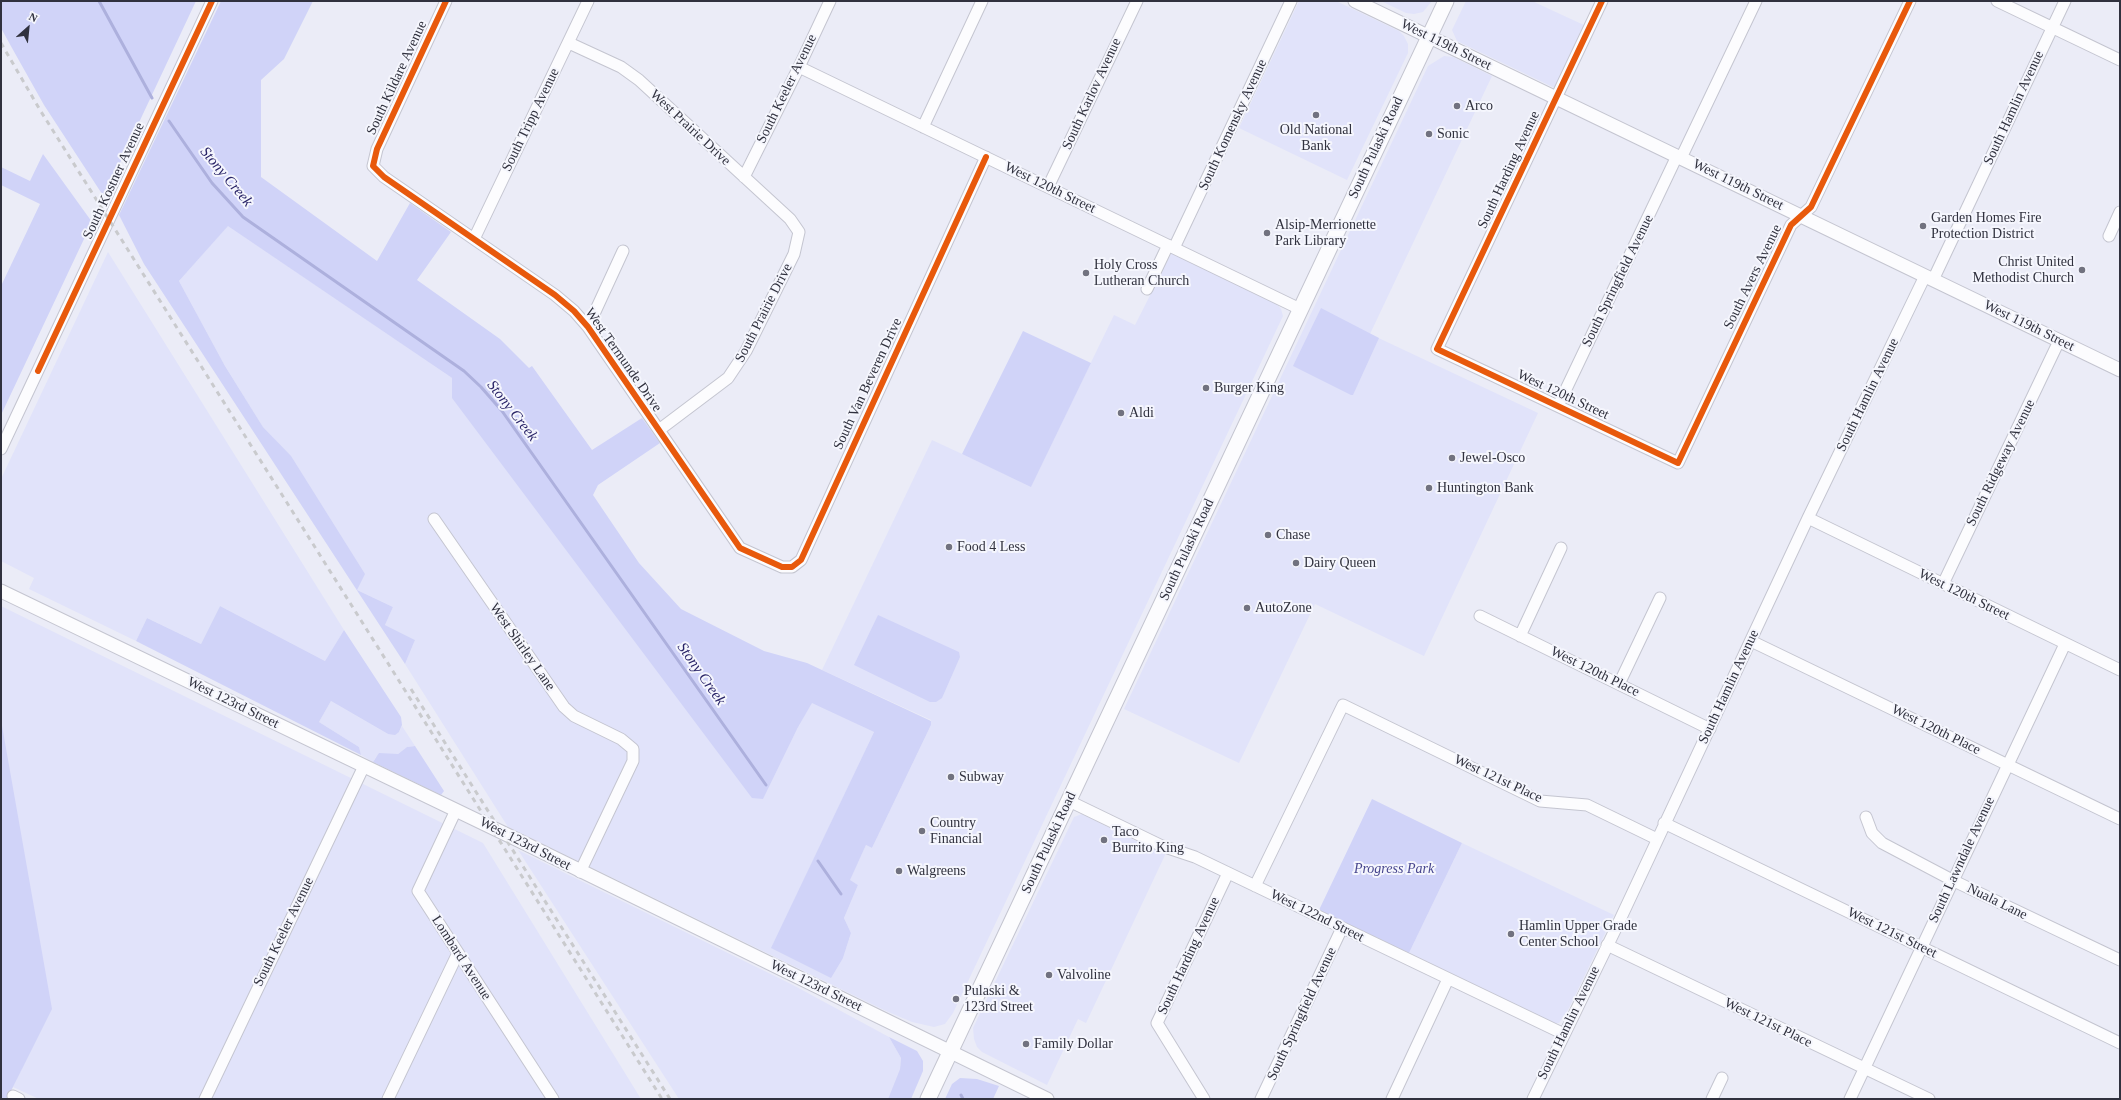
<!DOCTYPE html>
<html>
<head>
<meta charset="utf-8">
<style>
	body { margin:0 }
	#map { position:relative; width:2121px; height:1100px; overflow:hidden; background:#ebecf7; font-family:Georgia,serif }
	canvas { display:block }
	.frame { position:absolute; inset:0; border:2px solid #30313e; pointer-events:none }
	.north { position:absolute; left:8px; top:8px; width:40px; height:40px; -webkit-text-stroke:3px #f5f6fd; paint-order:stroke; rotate:27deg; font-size:11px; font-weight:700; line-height:16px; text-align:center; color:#30313e }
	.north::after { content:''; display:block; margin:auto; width:14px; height:18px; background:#30313e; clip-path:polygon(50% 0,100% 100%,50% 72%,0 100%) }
</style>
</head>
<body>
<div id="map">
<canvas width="2121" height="1100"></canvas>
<div class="frame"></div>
<div class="north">N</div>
</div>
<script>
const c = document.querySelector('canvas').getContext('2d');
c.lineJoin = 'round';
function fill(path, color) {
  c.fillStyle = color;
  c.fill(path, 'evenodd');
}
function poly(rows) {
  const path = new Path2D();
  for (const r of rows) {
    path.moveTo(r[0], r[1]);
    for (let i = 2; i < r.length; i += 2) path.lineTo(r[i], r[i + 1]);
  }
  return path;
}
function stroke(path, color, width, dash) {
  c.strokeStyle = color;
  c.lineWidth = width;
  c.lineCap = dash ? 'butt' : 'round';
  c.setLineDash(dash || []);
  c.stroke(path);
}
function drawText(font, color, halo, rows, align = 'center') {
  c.font = font + ' Georgia,serif';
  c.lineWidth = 4;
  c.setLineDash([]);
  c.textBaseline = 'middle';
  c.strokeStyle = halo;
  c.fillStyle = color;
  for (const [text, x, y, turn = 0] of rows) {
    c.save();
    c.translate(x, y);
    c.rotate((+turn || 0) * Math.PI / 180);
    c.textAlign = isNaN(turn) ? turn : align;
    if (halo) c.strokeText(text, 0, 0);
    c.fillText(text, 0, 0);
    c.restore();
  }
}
const built = poly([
	[1299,1,1336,1,1399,31,1404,36,1408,44,1408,53,1347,180,1239,128],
	[1381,1,1432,1,1423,12,1414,14,1406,13],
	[1466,1,1532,1,1586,26,1557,89,1457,41,1452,30],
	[1444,56,1453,57,1492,76,1370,334,1538,413,1424,656,1315,604,1239,763,1124,709,1428,66],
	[228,225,452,378,797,729,812,702,874,732,772,948,843,958,851,933,844,918,858,885,849,880,866,845,872,848,931,725,931,720,822,670,932,440,1031,486,1114,315,1135,325,1172,252,1276,303,1281,309,1283,316,953,1013,945,1024,934,1027,912,1022,886,1011,508,827,405,664,415,640,385,625,393,607,357,590,276,441,263,427,225,366,179,281],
	[108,252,344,630,325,661,220,606,201,644,147,618,136,641,29,589,34,578,1,561,1,479],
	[1,606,483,843,641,1099,39,1099,13,1087,32,1047,1,913],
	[331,701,388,734,399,732,402,726,415,746,407,747,398,754,376,757,373,762,361,755,359,747,319,722],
	[1082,814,1150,848,1166,853,1086,1023,1078,1019,1047,1085,982,1052,977,1047,974,1039,973,1028,1074,817],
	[1462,843,1614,915,1569,1008,1559,1023,1554,1023,1409,953],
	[518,850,791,984,889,1037,901,1058,900,1069,888,1099,679,1099]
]);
const green = poly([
	[1,1,196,1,104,197,44,105,12,48,1,28],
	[221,1,313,1,284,59,261,80,261,177,377,261,410,203,451,232,417,280,500,339,529,368,532,366,592,450,642,418,660,443,598,485,593,495,639,563,681,609,764,651,807,663,931,721,931,725,872,848,866,845,850,880,858,885,844,918,851,933,843,958,831,978,771,948,874,732,812,703,797,729,763,799,752,798,452,398,452,378,228,226,179,281,225,366,263,427,291,456,365,574,357,590,393,607,385,625,415,640,405,664,144,264,119,215],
	[43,154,92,222,1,415,1,286,40,204,1,185,1,167,30,181],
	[1321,308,1379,338,1353,395,1351,395,1293,366],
	[1023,331,1091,363,1031,487,962,454],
	[220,606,325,661,344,630,401,717,402,725,399,732,395,735,388,734,331,701,319,722,359,747,361,755,136,641,147,618,201,644],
	[878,615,959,652,960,657,942,698,936,702,930,702,854,665],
	[1,720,52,1009,7,1099,1,1099],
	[415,746,444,791,441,795,373,762,379,753,398,754,407,747],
	[1372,799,1462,843,1409,953,1319,910],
	[889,1037,917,1051,923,1061,923,1071,911,1099,888,1099,900,1069,901,1058],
	[960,1078,977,1079,999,1086,993,1099,945,1099,952,1084]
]);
const stream = poly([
	[99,1,152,98],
	[169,121,212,183,243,217,464,371,481,387,502,411,766,785],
	[818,861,841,894],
	[961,1095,963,1099]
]);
const minor = poly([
	[446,1,377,149,373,166,384,177,555,295,574,311,588,327,740,548,782,567,792,567,801,560,986,157],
	[1602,1,1437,349,1678,463,1791,225,1811,207,1910,1],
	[1997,1,2120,60],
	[569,43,621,67,639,80,790,219,799,232,794,254,746,351,728,378,659,430],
	[799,67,1300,309],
	[923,127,982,1],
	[1681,158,1756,1],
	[744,177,799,67,830,1],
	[1048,187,1137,1],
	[2109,236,2120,212],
	[474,239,588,1],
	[1174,248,1291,1],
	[1933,280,2065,1],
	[1147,289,1168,245],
	[588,327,623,251],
	[1558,406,1677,156],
	[1,449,212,1],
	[1808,518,2120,670],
	[434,519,564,707,574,716,621,739,633,749,633,761,580,872],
	[1943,584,2059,341],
	[1480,616,1710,729],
	[1520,636,1561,548],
	[1751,641,2120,819],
	[1619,684,1660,598],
	[1069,801,1162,846,1195,857,1564,1034],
	[456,810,418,891,553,1099],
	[1866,817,1872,833,1882,843,1954,881,2120,960],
	[1664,823,2120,1043],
	[1255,886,1343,705,1540,801,1587,805,1657,839],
	[1607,945,1929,1099],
	[13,1096,19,1099],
	[205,1099,364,766],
	[388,1099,458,953],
	[1204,1099,1157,1023,1228,873],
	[1261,1099,1342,928],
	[1392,1099,1448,979],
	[1533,1099,1618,924,1808,518,1925,276],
	[1712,1099,1722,1078],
	[1850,1099,2065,644]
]);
const tertiary = poly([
	[1355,1,2120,370],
	[1,591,522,842,1047,1099]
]);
const secondary = poly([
	[928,1099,1446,1]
]);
const rail = poly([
	[1,43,40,110,662,1099],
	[411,689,670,1099]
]);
const cycleway = poly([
	[446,1,377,149,373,166,384,177,555,295,574,311,588,327,740,548,782,567,792,567,801,560,986,157],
	[1602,1,1437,349,1678,463,1791,225,1811,207,1910,1],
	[38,371,212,1]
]);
const markers = [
	[1457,106,4,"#71727f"],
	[1316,115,4,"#71727f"],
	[1429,134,4,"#71727f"],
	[1923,226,4,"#71727f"],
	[1267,233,4,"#71727f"],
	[2082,270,4,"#71727f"],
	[1086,273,4,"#71727f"],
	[1206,388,4,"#71727f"],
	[1121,413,4,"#71727f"],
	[1452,458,4,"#71727f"],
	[1429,488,4,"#71727f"],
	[1268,535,4,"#71727f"],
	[949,547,4,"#71727f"],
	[1296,563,4,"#71727f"],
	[1247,608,4,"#71727f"],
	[951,777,4,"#71727f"],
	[922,831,4,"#71727f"],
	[1104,840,4,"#71727f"],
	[899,871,4,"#71727f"],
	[1511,934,4,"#71727f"],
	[1049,975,4,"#71727f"],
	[956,999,4,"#71727f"],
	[1026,1044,4,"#71727f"]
];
const streetNames = [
	["West 119th Street",1446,45,26],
	["South Kildare Avenue",397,78,-65],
	["South Keeler Avenue",787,89,-64],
	["South Karlov Avenue",1092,94,-65],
	["South Hamlin Avenue",2014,108,-65],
	["South Tripp Avenue",531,120,-64],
	["South Komensky Avenue",1233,125,-65],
	["West Prairie Drive",690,128,43],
	["South Pulaski Road",1376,148,-65],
	["South Harding Avenue",1509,170,-65],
	["South Kostner Avenue",114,181,-65],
	["West 119th Street",1738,185,26],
	["West 120th Street",1050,188,26],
	["South Avers Avenue",1753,277,-64],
	["South Springfield Avenue",1618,281,-64],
	["South Prairie Drive",764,313,-63],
	["West 119th Street",2029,326,26],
	["West Termunde Drive",623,360,55],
	["South Van Beveren Drive",868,384,-65],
	["West 120th Street",1563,395,25],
	["South Hamlin Avenue",1868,395,-64],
	["South Ridgeway Avenue",2001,463,-64],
	["South Pulaski Road",1187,550,-65],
	["West 120th Street",1964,595,26],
	["West Shirley Lane",522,647,55],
	["West 120th Place",1595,672,26],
	["South Hamlin Avenue",1729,687,-65],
	["West 123rd Street",233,703,26],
	["West 120th Place",1936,730,26],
	["West 121st Place",1498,779,25],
	["South Pulaski Road",1049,843,-65],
	["West 123rd Street",525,844,27],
	["South Lawndale Avenue",1962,860,-65],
	["Nuala Lane",1997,902,26],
	["West 122nd Street",1317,916,26],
	["South Keeler Avenue",284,932,-64],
	["West 121st Street",1892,933,26],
	["South Harding Avenue",1189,956,-65],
	["Lombard Avenue",461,958,57],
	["West 123rd Street",816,986,26],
	["South Springfield Avenue",1302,1014,-65],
	["South Hamlin Avenue",1569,1023,-64],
	["West 121st Place",1768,1023,26]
];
const poiNames = [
	["Arco",1465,106],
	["Old National",1316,130,"center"],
	["Bank",1316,146,"center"],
	["Sonic",1437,134],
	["Garden Homes Fire",1931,218],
	["Protection District",1931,234],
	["Alsip-Merrionette",1275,225],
	["Park Library",1275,241],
	["Christ United",2074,262,"right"],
	["Methodist Church",2074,278,"right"],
	["Holy Cross",1094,265],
	["Lutheran Church",1094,281],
	["Burger King",1214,388],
	["Aldi",1129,413],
	["Jewel-Osco",1460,458],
	["Huntington Bank",1437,488],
	["Chase",1276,535],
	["Food 4 Less",957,547],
	["Dairy Queen",1304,563],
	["AutoZone",1255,608],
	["Subway",959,777],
	["Country",930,823],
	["Financial",930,839],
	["Taco",1112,832],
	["Burrito King",1112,848],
	["Walgreens",907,871],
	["Hamlin Upper Grade",1519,926],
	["Center School",1519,942],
	["Valvoline",1057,975],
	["Pulaski &",964,991],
	["123rd Street",964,1007],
	["Family Dollar",1034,1044]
];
const parkNames = [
	["Progress Park",1394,869]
];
const waterNames = [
	["Stony Creek",226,177,50],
	["Stony Creek",512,411,52],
	["Stony Creek",701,674,55]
];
fill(built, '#e1e3fa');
fill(green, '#d0d3f8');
stroke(stream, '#adb0dd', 3);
stroke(minor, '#c4c5d0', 13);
stroke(tertiary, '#c4c5d0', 15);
stroke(secondary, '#c4c5d0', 17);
stroke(minor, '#fcfcfe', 11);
stroke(tertiary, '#fcfcfe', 13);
stroke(secondary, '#fcfcfe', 15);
stroke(rail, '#c9cacd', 3, [5, 5]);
stroke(cycleway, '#e8590c', 6);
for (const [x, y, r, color] of markers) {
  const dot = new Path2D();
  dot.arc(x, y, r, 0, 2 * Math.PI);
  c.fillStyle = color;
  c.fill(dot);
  stroke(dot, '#f5f6fd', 1.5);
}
drawText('14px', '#30313e', '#f5f6fd', streetNames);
drawText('14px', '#30313e', '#f5f6fd', poiNames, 'left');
drawText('italic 14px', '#47468e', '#f5f6fd', parkNames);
drawText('italic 15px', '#282367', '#f5f6fd', waterNames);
</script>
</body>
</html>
